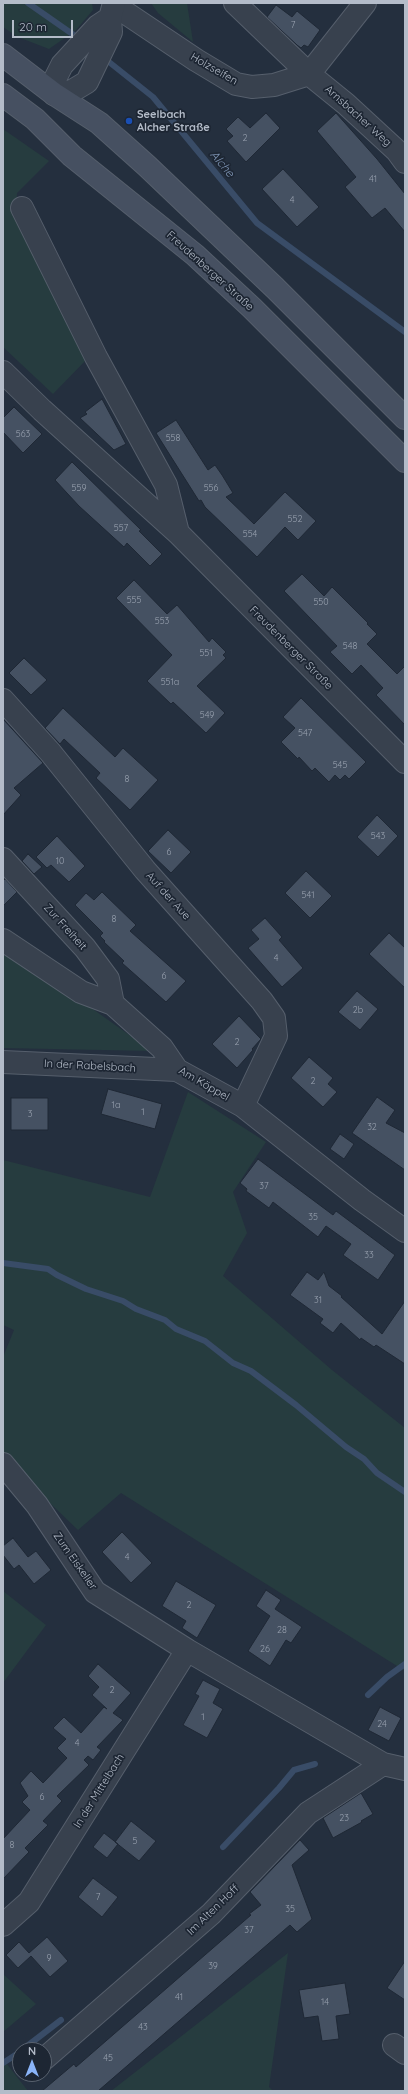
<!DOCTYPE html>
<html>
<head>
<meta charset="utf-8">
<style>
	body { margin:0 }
	#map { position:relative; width:408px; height:2094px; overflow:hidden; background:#242f3e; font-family:Quicksand,sans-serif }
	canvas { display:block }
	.frame { position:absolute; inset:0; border:4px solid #b4bcc9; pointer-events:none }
	.north { position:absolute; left:12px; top:2042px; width:40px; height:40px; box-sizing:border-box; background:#1d2633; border:1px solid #59626f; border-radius:50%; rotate:0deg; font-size:11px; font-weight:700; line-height:16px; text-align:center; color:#b4bcc9 }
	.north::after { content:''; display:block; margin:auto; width:14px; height:18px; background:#8ab4f8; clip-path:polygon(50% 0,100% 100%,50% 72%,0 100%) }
	.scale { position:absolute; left:12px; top:20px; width:61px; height:18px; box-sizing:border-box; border:2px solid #b4bcc9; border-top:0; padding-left:5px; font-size:12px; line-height:14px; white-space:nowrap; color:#b4bcc9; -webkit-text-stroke:3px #1d2633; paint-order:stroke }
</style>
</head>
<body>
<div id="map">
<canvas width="408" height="2094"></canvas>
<div class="frame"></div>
<div class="north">N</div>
<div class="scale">20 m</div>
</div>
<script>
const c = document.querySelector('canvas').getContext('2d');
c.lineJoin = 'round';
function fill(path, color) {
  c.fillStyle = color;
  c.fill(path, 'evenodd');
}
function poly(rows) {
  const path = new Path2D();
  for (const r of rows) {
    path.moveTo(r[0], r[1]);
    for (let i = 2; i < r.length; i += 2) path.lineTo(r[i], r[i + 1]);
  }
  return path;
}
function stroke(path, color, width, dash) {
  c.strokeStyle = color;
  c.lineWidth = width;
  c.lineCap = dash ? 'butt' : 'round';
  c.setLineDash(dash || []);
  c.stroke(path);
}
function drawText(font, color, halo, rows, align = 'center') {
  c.font = font + ' Quicksand,sans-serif';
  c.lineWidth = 3.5;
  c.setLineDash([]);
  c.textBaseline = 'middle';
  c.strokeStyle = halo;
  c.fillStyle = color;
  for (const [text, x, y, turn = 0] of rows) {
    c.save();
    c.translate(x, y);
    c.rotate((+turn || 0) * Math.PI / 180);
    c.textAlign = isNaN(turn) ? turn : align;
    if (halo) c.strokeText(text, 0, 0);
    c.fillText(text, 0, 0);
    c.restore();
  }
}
const green = poly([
	[3,3,92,3,93,10,76,30,49,49,18,37,3,27],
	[151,3,187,3,193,42,158,13],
	[3,129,49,161,17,193,16,222,87,359,53,394,3,347],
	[3,951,80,1000,152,1051,3,1048],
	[188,1092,266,1142,233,1192,247,1233,223,1276,332,1370,405,1428,405,1671,121,1493,78,1530,3,1458,3,1357,14,1330,3,1325,3,1160,150,1197],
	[3,1591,46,1625,3,1683],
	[288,1953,269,2087,273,2091,111,2091],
	[3,1974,36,2004,3,2032],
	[3,2059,28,2091,3,2091]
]);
const stream = poly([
	[28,3,81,40],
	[104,58,153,97,257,223,405,332],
	[3,1263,48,1269,57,1275,86,1289,123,1301,136,1309,165,1320,176,1329,205,1341,233,1363,251,1371,296,1405,346,1447,364,1459,377,1473,405,1492],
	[368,1695,387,1677,405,1664],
	[223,1847,279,1788,294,1770,315,1764],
	[22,2050,61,2020],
	[3,2063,20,2052]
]);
const building = poly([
	[276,5,292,17,297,11,320,30,308,47,304,45,301,48,297,45,267,17,276,5],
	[266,113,280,128,246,162,227,141,233,136,226,129,238,117,250,128,266,113],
	[336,113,377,159,405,194,405,232,385,208,372,218,345,187,356,177,317,131,336,113],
	[283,169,319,207,297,227,262,189,283,169],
	[102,399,126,444,114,450,80,418,87,414,85,412,102,399],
	[14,407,42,434,23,453,3,432,3,418,14,407],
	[176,420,208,470,215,465,222,475,233,493,226,497,254,524,285,492,316,521,298,540,285,527,257,557,205,507,201,500,199,501,156,433,176,420],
	[72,462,141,530,139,531,162,554,150,566,127,543,124,547,79,506,55,480,72,462],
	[302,574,324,596,332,587,368,623,367,624,377,634,367,644,397,674,405,666,405,725,376,695,383,688,361,665,352,674,330,652,337,646,284,591,302,574],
	[134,580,167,614,177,605,209,642,212,638,226,652,223,655,226,658,197,686,225,713,206,733,173,702,171,704,147,681,172,655,116,598,134,580],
	[24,658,47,680,31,695,9,673,24,658],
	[301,698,366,762,349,779,345,775,340,780,335,775,329,782,315,768,312,771,299,757,298,759,281,742,295,728,283,717,301,698],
	[63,708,115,757,123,748,158,780,130,810,96,778,100,773,64,739,60,744,45,728,63,708],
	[3,719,43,763,14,788,21,795,3,815,3,719],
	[377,815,398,836,378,857,357,837,377,815],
	[168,830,191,852,171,873,148,851,168,830],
	[57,836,85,866,69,882,51,865,47,868,36,857,57,836],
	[28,854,42,867,34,874,22,861,28,854],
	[306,871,332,896,310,918,285,893,306,871],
	[5,879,17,892,3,906,3,881,5,879],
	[102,892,136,925,130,931,186,981,166,1002,122,963,124,961,104,942,105,941,100,936,103,933,75,905,86,893,94,900,102,892],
	[265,918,282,937,279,940,303,968,282,987,248,948,259,939,251,930,265,918],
	[389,933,405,948,405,988,369,954,389,933],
	[357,991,378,1009,360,1030,338,1012,357,991],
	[239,1016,261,1039,252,1049,253,1050,237,1068,212,1044,239,1016],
	[309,1057,333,1078,328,1084,337,1092,323,1107,291,1078,309,1057],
	[108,1089,162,1104,155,1129,101,1114,108,1089],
	[377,1097,395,1110,386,1123,405,1133,405,1170,352,1133,377,1097],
	[11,1098,48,1098,48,1130,11,1130,11,1098],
	[340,1134,354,1144,344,1159,330,1149,340,1134],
	[258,1159,333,1215,336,1211,395,1255,378,1280,343,1255,351,1244,326,1226,318,1237,273,1202,269,1208,246,1191,247,1189,240,1183,258,1159],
	[307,1272,318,1280,324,1272,329,1286,342,1296,341,1297,382,1334,405,1301,405,1364,376,1345,374,1347,361,1338,360,1340,341,1323,333,1333,320,1323,323,1319,290,1295,307,1272],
	[122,1532,152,1563,131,1583,102,1552,122,1532],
	[13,1538,28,1557,36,1551,51,1570,34,1584,19,1565,14,1569,3,1555,3,1546,13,1538],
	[176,1581,216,1605,197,1638,182,1628,186,1621,162,1606,176,1581],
	[266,1590,281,1600,275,1609,302,1627,291,1643,286,1640,270,1666,248,1651,270,1616,256,1606,266,1590],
	[98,1664,131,1693,113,1713,123,1720,97,1747,101,1750,93,1760,88,1756,84,1760,89,1765,57,1796,62,1801,43,1821,48,1825,25,1848,29,1852,3,1879,3,1839,30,1810,22,1802,28,1796,20,1783,31,1771,43,1783,67,1758,57,1748,66,1739,53,1728,64,1717,81,1733,104,1707,107,1709,92,1695,99,1687,88,1676,98,1664],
	[203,1680,220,1689,213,1703,223,1709,207,1738,183,1725,199,1696,195,1694,203,1680],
	[380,1707,401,1718,389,1741,368,1730,380,1707],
	[361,1793,373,1814,361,1821,362,1822,333,1838,323,1818,361,1793],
	[131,1821,156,1841,139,1861,115,1842,131,1821],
	[104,1833,118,1844,107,1858,93,1847,104,1833],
	[300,1840,309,1850,292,1865,312,1919,297,1932,290,1925,98,2091,42,2091,74,2064,76,2067,251,1915,249,1914,261,1905,250,1892,300,1840],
	[93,1878,118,1897,102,1917,78,1897,93,1878],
	[47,1937,68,1961,50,1977,31,1956,18,1968,6,1955,19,1942,29,1953,47,1937],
	[405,1961,405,2000,387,1988,405,1961],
	[345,1983,350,2014,336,2016,339,2039,322,2041,318,2016,304,2018,299,1990,345,1983]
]);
const minor = poly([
	[235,3,309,74,346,104,397,151,405,162],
	[114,5,196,60,236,84,252,87,274,85,309,74,365,3],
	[22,208,96,357,166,485,178,533],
	[3,372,42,410,178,533,405,762],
	[3,700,50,752,145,870,262,1001,274,1018,276,1036,243,1106],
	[3,859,85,948,108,979,113,1004],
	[3,940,81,992,113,1004,162,1048,177,1070,243,1106,362,1200,405,1231],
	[3,1062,177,1070],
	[3,1464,37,1505,95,1592,187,1650,383,1764,405,1769],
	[3,1925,29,1902,187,1650],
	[394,2045,405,2053],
	[44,2059,211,1914,308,1813,383,1764]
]);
const tertiary = poly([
	[110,18,98,26,62,65,55,79,54,94,72,91,87,82,111,32,110,18,114,3]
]);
const secondary = poly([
	[3,55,54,94,99,123,147,166,275,288,405,418],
	[3,95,35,119,72,156,195,255,252,308,405,461]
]);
const markers = [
	[129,121,4,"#1a4fb4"]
];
const numberNames = [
	["7",293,25],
	["2",245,138],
	["41",373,179],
	["4",292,200],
	["563",23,434],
	["558",173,438],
	["559",79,488],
	["556",211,488],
	["552",295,519],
	["557",121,528],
	["554",250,534],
	["555",134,600],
	["550",321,602],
	["553",162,621],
	["548",350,646],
	["551",206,653],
	["551a",170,682],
	["549",207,715],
	["547",305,733],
	["545",340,765],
	["8",127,779],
	["543",378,836],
	["6",169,852],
	["10",60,861],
	["541",308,895],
	["8",114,919],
	["4",276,958],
	["6",164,976],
	["2b",358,1010],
	["2",237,1042],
	["2",313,1081],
	["1a",116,1105],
	["1",143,1112],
	["3",30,1114],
	["32",372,1127],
	["37",264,1186],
	["35",313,1217],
	["33",369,1255],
	["31",318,1300],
	["4",127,1557],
	["2",189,1605],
	["28",282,1630],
	["26",265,1649],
	["2",112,1690],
	["1",203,1717],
	["24",382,1724],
	["4",77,1743],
	["6",42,1797],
	["23",344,1818],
	["5",135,1841],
	["8",12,1845],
	["7",98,1897],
	["35",290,1909],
	["37",249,1930],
	["9",49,1958],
	["39",213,1966],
	["41",179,1997],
	["14",325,2002],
	["43",143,2027],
	["45",108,2058]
];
const streetNames = [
	["Holzseifen",214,69,30],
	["Arnsbacher Weg",358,116,42],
	["Freudenberger Straße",210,271,42],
	["Freudenberger Straße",291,648,45],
	["Auf der Aue",168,896,48],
	["Zur Freiheit",65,927,48],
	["In der Rabelsbach",90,1066,3],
	["Am Köppel",204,1084,30],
	["Zum Eiskeller",75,1561,55],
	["In der Mittelbach",99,1791,-58],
	["Im Alten Hoff",213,1910,-44]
];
const poiNames = [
	["Seelbach",137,115],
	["Alcher Straße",137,128]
];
const waterNames = [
	["Alche",222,164,50]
];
fill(green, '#263c3f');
stroke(stream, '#394c67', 6);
fill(building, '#455162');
stroke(building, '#1f2835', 1);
stroke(minor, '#565f6c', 24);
stroke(tertiary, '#565f6c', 24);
stroke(secondary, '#565f6c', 24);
stroke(minor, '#38414e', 22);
stroke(tertiary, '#38414e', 22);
stroke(secondary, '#465061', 22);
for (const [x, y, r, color] of markers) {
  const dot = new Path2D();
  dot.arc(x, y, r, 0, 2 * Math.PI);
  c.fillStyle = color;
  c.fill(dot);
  stroke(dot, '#1d2633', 1.5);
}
drawText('9px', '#98a1af', null, numberNames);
drawText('11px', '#b4bcc9', '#1d2633', streetNames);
drawText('bold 11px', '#b4bcc9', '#1d2633', poiNames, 'left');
drawText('italic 12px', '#7c92b1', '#1d2633', waterNames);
</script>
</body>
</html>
